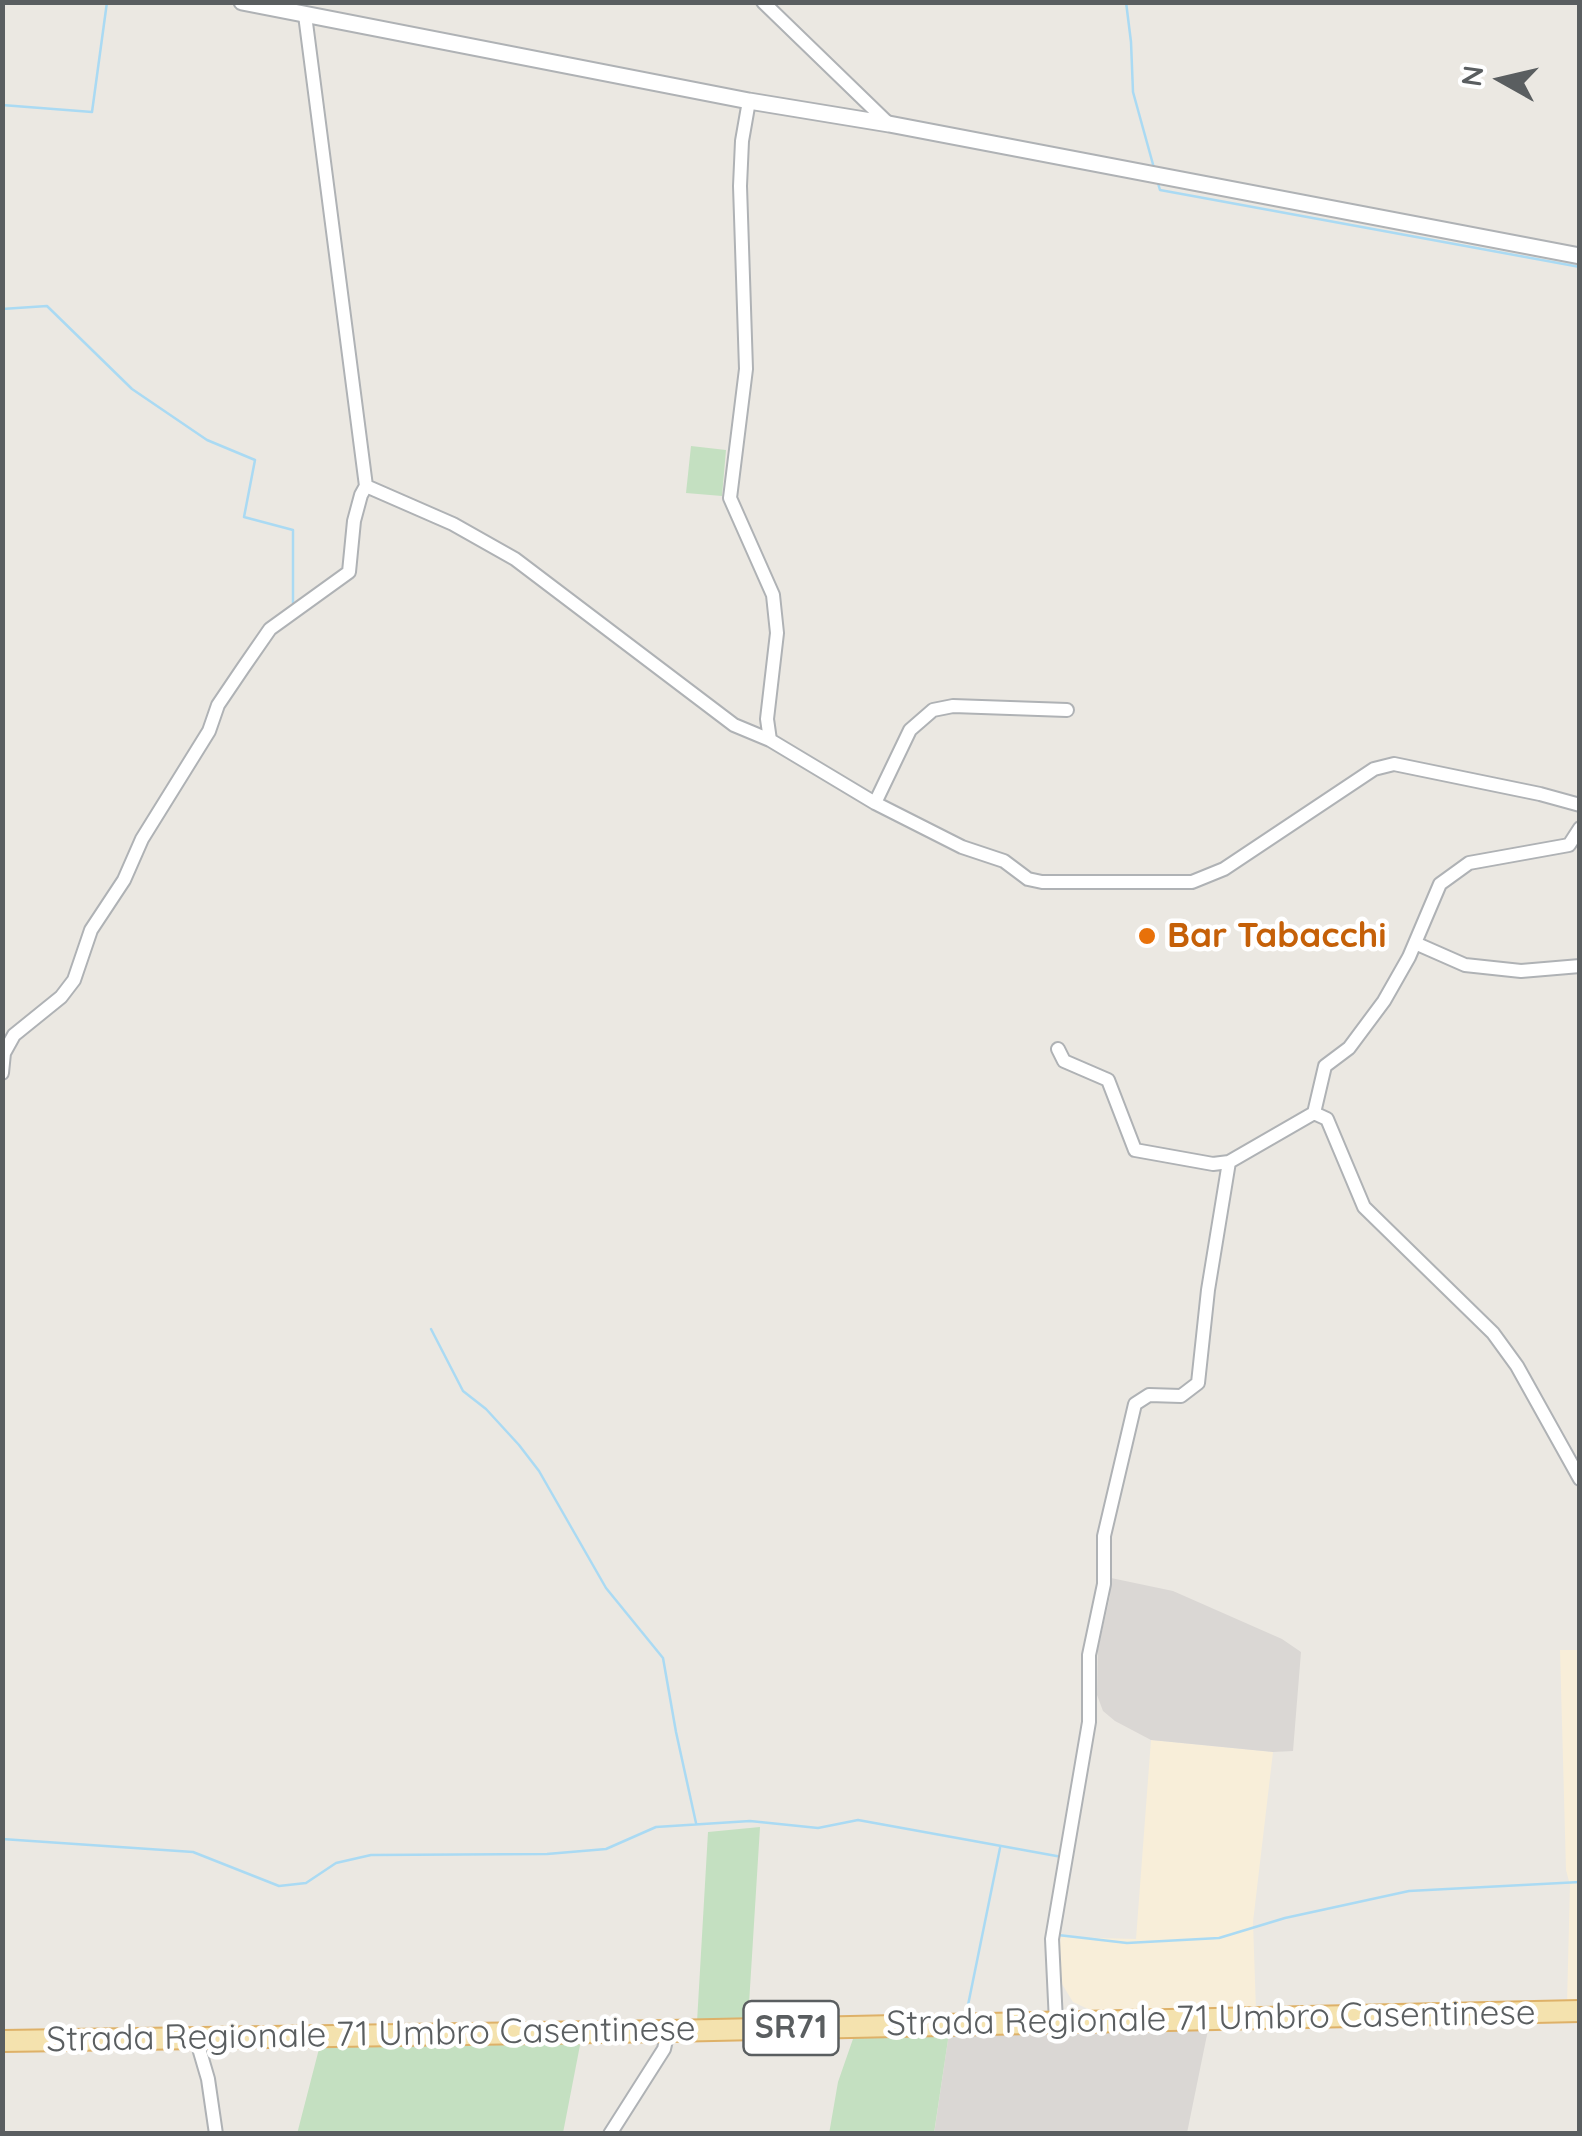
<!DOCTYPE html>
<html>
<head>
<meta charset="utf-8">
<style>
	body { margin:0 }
	#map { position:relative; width:1582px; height:2136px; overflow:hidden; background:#ebe8e2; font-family:Quicksand,sans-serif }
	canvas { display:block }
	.frame { position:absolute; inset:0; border:5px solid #5a5e60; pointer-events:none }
	.north { position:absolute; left:1452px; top:30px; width:100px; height:100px; -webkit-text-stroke:8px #fff; paint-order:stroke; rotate:278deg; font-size:28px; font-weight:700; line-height:40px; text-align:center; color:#5a5e60 }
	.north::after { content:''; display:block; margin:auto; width:35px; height:45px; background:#5a5e60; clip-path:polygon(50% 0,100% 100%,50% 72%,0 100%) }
</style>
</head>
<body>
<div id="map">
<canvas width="1582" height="2136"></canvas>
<div class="frame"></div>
<div class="north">N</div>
</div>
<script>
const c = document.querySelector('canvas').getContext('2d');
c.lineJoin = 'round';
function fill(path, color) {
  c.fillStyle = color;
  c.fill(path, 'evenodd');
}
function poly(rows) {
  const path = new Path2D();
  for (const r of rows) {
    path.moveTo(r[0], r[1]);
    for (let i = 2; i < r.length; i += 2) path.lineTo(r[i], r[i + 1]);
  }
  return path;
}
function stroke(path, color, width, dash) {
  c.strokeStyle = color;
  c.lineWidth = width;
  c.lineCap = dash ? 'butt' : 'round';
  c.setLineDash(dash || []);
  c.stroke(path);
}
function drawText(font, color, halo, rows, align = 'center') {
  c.font = font + ' Quicksand,sans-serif';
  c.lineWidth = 9;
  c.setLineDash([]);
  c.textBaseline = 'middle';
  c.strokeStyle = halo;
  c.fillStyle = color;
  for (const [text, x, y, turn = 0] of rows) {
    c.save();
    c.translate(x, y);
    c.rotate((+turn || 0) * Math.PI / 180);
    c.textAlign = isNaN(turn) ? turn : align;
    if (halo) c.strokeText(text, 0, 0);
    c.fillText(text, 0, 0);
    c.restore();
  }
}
const commercial = poly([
	[1560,1650,1579,1650,1579,2005,1567,2004,1570,1885,1566,1870],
	[1151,1740,1273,1752,1253,1922,1256,2011,1097,2013,1073,2002,1062,1984,1059,1951,1061,1937,1136,1939]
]);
const industrial = poly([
	[1111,1578,1173,1591,1282,1639,1301,1652,1293,1751,1273,1752,1151,1740,1115,1721,1103,1711,1097,1695,1098,1649,1110,1596],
	[1209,2025,1187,2133,934,2134,949,2033]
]);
const green = poly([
	[691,446,726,450,722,496,686,493],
	[760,1827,748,2020,697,2022,708,1832],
	[949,2033,934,2133,829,2134,838,2082,854,2036],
	[581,2040,563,2133,297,2134,320,2045]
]);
const stream = poly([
	[1126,2,1131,42,1133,92,1154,168],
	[2,105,92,112,107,2],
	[1157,180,1160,190,1580,267],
	[2,309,47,306,132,389,207,440,255,460,244,517,293,530,293,603],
	[110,890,119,876],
	[86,928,95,913],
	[431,1329,463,1391,486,1409,519,1445,539,1471,606,1588,663,1658,676,1732,696,1823],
	[2,1839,193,1852,279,1886,306,1883,336,1863,371,1855,547,1854,606,1849,656,1827,750,1821,818,1828,858,1820,1062,1857],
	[1058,1935,1127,1943,1219,1938,1285,1918,1409,1891,1580,1882],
	[967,2010,1000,1848]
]);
const minor = poly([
	[763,2,889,124],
	[749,101,742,141,740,186,746,369,730,498,773,595,777,633,767,719,770,740,875,803,962,847,1004,861,1028,879,1042,882,1192,882,1224,869,1374,769,1394,764,1540,794,1580,805],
	[366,486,453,524,515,559,734,725,770,740],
	[875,803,910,730,933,710,953,706,1067,710],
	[1415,943,1465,965,1521,971,1580,966],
	[1058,1049,1064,1061,1108,1080,1135,1150,1213,1164,1229,1162,1314,1113,1325,1066,1349,1048,1384,1001,1409,957,1440,884,1469,863,1569,845,1580,828],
	[2,1073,4,1053,14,1035,61,997,74,980,91,930,124,880,142,839,209,731,218,705,243,668,270,629,349,572,354,521,361,495,366,486,305,15],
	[1314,1113,1327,1119,1364,1207,1493,1333,1517,1366,1580,1479],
	[1056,2022,1052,1939,1089,1722,1089,1655,1104,1584,1104,1536,1135,1404,1149,1395,1181,1396,1198,1383,1208,1290,1229,1162],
	[196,2038,208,2079,216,2134],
	[610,2134,664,2049,668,2031]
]);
const tertiary = poly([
	[242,2,749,101,889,124,1580,256]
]);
const primary = poly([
	[2,2041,668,2031,1580,2011]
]);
const markers = [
	[1147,936,10,"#e8710a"]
];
const shields = [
	[791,2028,95]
];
const shieldNames = [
	["SR71",791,2028]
];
const foodNames = [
	["Bar Tabacchi",1167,936]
];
const streetNames = [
	["Strada Regionale 71 Umbro Casentinese",1211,2019,-1],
	["Strada Regionale 71 Umbro Casentinese",371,2035,-1]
];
fill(commercial, '#f8eed9');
fill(industrial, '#dad7d4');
fill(green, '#c4e0c1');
stroke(stream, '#aadaf3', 2.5);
stroke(minor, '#afb2b5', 16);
stroke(tertiary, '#afb2b5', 19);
stroke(primary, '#deb168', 24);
stroke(minor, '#fff', 12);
stroke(tertiary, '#fff', 15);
stroke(primary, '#f4e2ae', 20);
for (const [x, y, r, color] of markers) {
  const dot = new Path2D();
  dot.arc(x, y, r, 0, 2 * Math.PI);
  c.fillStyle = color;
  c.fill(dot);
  stroke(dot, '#fff', 4);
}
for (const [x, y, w] of shields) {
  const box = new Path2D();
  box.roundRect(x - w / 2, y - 27, w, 54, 8);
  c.fillStyle = '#fff';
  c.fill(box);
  stroke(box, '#5a5e60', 2.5);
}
drawText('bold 32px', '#5a5e60', null, shieldNames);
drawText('bold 35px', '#c56008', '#fff', foodNames, 'left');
drawText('35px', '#5a5e60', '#fff', streetNames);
</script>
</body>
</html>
